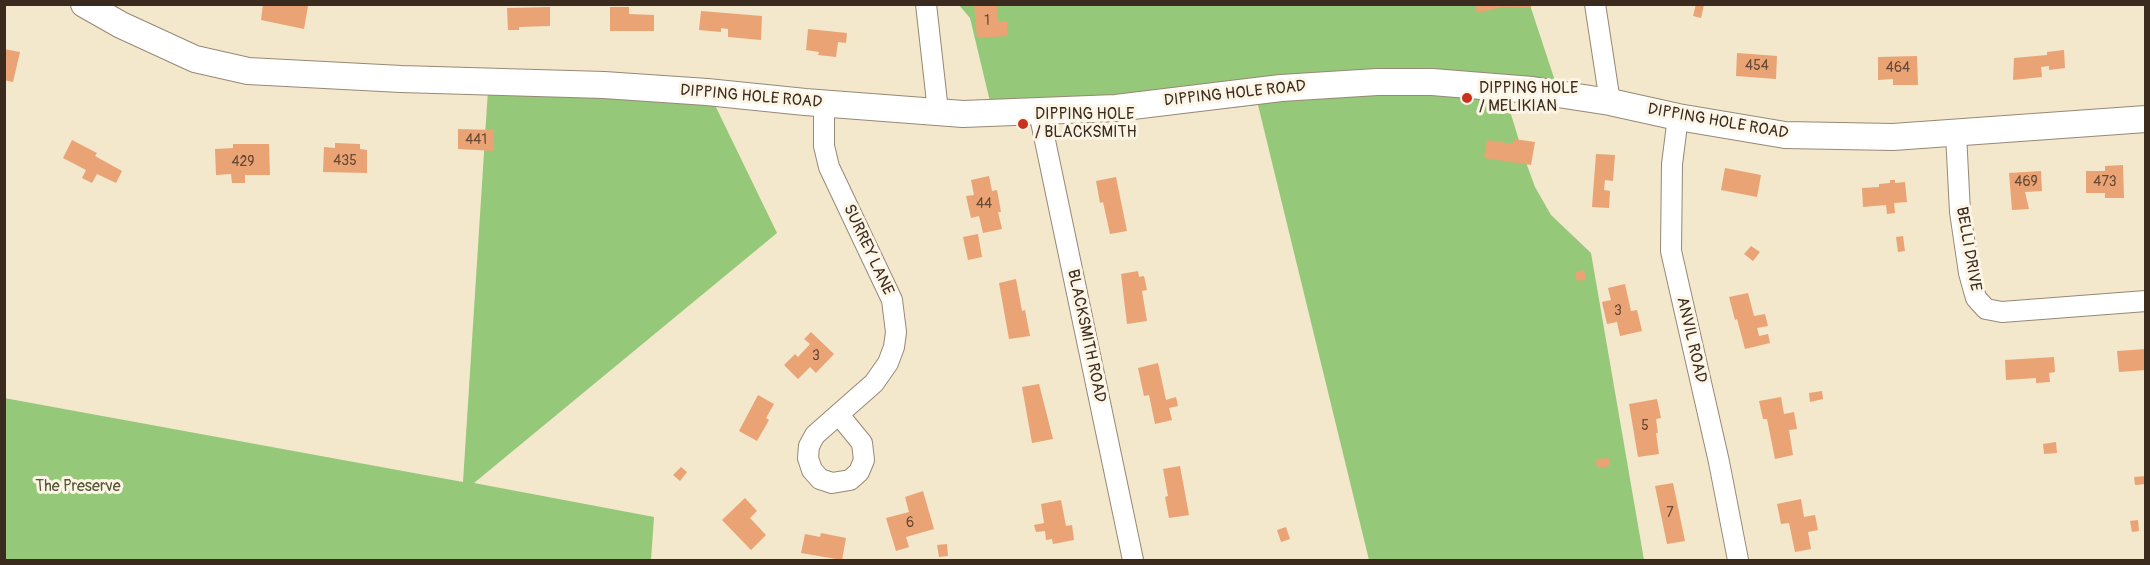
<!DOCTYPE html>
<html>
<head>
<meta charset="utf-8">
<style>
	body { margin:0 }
	#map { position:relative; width:2150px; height:565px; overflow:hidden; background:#f3e7cc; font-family:Pangolin,sans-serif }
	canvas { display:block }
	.frame { position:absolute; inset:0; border:6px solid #3b2a1e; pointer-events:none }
</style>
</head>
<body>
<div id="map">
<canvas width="2150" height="565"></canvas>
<div class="frame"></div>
</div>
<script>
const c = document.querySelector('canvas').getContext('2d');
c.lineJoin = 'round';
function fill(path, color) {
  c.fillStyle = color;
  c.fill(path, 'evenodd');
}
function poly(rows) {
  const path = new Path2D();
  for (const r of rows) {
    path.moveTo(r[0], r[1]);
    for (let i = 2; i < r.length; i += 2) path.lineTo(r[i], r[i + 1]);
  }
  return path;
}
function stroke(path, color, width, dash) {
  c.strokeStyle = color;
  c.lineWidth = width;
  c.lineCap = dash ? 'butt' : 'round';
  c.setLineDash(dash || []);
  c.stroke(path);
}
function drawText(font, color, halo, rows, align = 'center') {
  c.font = font + ' Pangolin,sans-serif';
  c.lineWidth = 6;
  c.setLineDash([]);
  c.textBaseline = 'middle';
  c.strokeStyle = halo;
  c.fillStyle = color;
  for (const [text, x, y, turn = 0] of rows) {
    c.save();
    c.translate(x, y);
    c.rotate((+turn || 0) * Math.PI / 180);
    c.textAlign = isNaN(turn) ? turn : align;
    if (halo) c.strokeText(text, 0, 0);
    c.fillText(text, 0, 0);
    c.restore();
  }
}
const green = poly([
	[959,5,1530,5,1556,84,1503,88,1524,157,1535,187,1551,215,1591,253,1644,560,1369,560,1258,105,1141,118,993,114,970,18],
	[489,74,711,97,777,233,474,483,654,517,651,560,5,560,4,398,463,482]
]);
const building = poly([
	[263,4,301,4,308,6,304,29,261,20],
	[974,4,997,4,998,22,1007,21,1008,36,977,38],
	[1475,4,1531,4,1531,8,1503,7,1477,13],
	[1696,4,1704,5,1701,18,1693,16],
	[550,7,550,26,519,27,519,30,508,30,507,8],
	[610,7,629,7,629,14,654,15,654,31,610,31],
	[701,11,762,16,761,40,728,37,728,29,721,28,721,32,699,30],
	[808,29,847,33,846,43,838,42,836,57,818,55,819,52,806,50],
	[4,49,20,52,13,82,4,80],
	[2064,50,2065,68,2049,70,2049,66,2041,67,2042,77,2013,80,2014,58,2047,55,2047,52],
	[1737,53,1777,56,1776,79,1736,76],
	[1917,56,1918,85,1893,85,1893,79,1878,80,1878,57],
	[458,129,494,130,494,151,458,149],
	[1514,139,1535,142,1531,165,1484,158,1487,140,1513,144],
	[72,140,97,153,95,156,122,171,116,183,97,174,92,183,82,178,86,170,63,158],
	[335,143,360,144,360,149,367,150,367,173,323,172,324,147,335,148],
	[233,144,269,144,270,175,245,175,245,183,232,183,231,174,216,175,215,149,233,148],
	[1596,154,1615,155,1613,181,1605,180,1604,190,1610,191,1609,208,1592,207],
	[2123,165,2124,198,2105,198,2105,193,2086,193,2086,171,2105,171,2105,166],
	[1725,168,1761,175,1757,197,1721,190],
	[2041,171,2042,191,2025,192,2029,209,2012,210,2009,173],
	[989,176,992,191,997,190,1001,212,998,212,1002,229,983,233,979,216,971,218,966,196,974,195,971,180],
	[1116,177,1127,231,1110,234,1103,202,1100,203,1096,181],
	[1890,180,1895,180,1895,183,1905,182,1907,202,1894,203,1895,213,1887,214,1886,205,1863,207,1862,188,1879,187,1879,184,1890,183],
	[978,234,982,257,968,260,963,237],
	[1903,236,1905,251,1898,252,1896,237],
	[1751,246,1760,252,1753,261,1744,254],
	[1584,270,1586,280,1577,281,1575,272],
	[1138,271,1139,277,1144,276,1147,290,1142,291,1147,321,1127,324,1121,274],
	[1016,279,1022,311,1025,310,1030,336,1009,339,999,283],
	[1625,284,1631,311,1637,310,1642,331,1620,336,1617,322,1607,324,1602,302,1611,300,1608,288],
	[1748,293,1754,316,1765,314,1768,326,1757,328,1759,336,1768,334,1770,343,1745,349,1737,319,1735,320,1729,297],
	[811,332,834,354,816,373,810,367,798,379,784,365,795,354,798,357,810,344,804,339],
	[2146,349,2146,370,2119,372,2117,351],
	[2054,357,2055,372,2049,373,2050,382,2036,383,2036,378,2006,380,2005,360],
	[1158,363,1166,400,1176,397,1178,406,1169,408,1172,420,1155,424,1149,395,1144,396,1138,368],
	[1039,384,1053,439,1032,443,1022,387],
	[1822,391,1823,399,1810,402,1809,393],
	[758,395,774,404,766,418,769,420,757,441,739,431],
	[1781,397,1784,414,1794,412,1797,429,1789,430,1793,455,1775,459,1767,419,1763,419,1759,401],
	[1657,399,1661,418,1656,419,1658,433,1656,433,1659,454,1638,457,1629,404],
	[2056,442,2057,453,2044,454,2043,444],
	[1609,458,1610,466,1597,468,1596,459],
	[1180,466,1189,515,1169,518,1165,497,1168,496,1163,469],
	[681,467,687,472,680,481,673,475],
	[2146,476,2146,484,2135,485,2134,477],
	[1673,483,1685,541,1667,544,1655,486],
	[923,491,934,529,906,537,909,547,896,551,886,518,909,512,905,497],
	[745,498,757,511,750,518,766,535,751,550,722,520],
	[1801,499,1804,517,1815,515,1818,530,1808,532,1811,549,1795,552,1789,523,1781,524,1777,504],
	[1061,500,1066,526,1072,525,1074,540,1053,544,1052,539,1046,540,1045,531,1036,532,1034,525,1044,523,1041,504],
	[2138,520,2139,531,2132,532,2130,521],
	[1286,527,1290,539,1281,542,1277,530],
	[821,533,846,538,842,560,801,553,805,534,820,537],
	[947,544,948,556,939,557,937,545]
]);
const minor = poly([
	[926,4,938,111],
	[1595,4,1610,102],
	[824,103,824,146,829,167,892,300,896,332,894,347,888,363,874,383,815,435,809,446,808,458,812,470,820,479,832,483,850,480,859,472,864,460,862,443,839,415],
	[1039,112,1133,560],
	[1678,117,1672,164,1671,251,1719,462,1738,560],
	[1956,134,1960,212,1969,273,1976,298,1986,309,2002,312,2146,301]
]);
const major = poly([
	[84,4,121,25,195,59,248,71,401,79,604,85,707,92,805,102,963,114,1116,108,1281,88,1377,82,1432,82,1532,90,1610,102,1678,117,1785,135,1893,137,2146,119]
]);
const markers = [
	[1467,98,6,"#c8321e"],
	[1023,124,6,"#c8321e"]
];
const numberNames = [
	["1",987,21],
	["454",1757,66],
	["464",1898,68],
	["441",476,140],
	["435",345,161],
	["429",243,162],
	["469",2026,182],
	["473",2105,182],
	["44",984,204],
	["3",1618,311],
	["3",816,356],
	["5",1645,426],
	["7",1670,513],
	["6",910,523]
];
const poiNames = [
	["DIPPING HOLE",1479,89],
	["/ MELIKIAN",1479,107],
	["DIPPING HOLE",1035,115],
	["/ BLACKSMITH",1035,133]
];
const streetNames = [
	["DIPPING HOLE ROAD",1235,94,-6],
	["DIPPING HOLE ROAD",751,97,5],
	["DIPPING HOLE ROAD",1718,122,10],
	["BELLI DRIVE",1968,249,80],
	["SURREY LANE",868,250,65],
	["BLACKSMITH ROAD",1086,336,78],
	["ANVIL ROAD",1691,340,77]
];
const parkNames = [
	["The Preserve",78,487]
];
fill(green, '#95c878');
fill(building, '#eaa374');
stroke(minor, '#978875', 22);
stroke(major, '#978875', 28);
stroke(minor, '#fff', 20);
stroke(major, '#fff', 26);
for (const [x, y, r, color] of markers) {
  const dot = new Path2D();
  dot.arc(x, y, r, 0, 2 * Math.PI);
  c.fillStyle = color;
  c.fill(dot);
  stroke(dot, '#fcf5e5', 2);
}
drawText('14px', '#674834', null, numberNames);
drawText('16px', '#3b2a1e', '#fcf5e5', poiNames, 'left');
drawText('16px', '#3b2a1e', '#fcf5e5', streetNames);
drawText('16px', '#565939', '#fcf5e5', parkNames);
</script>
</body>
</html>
